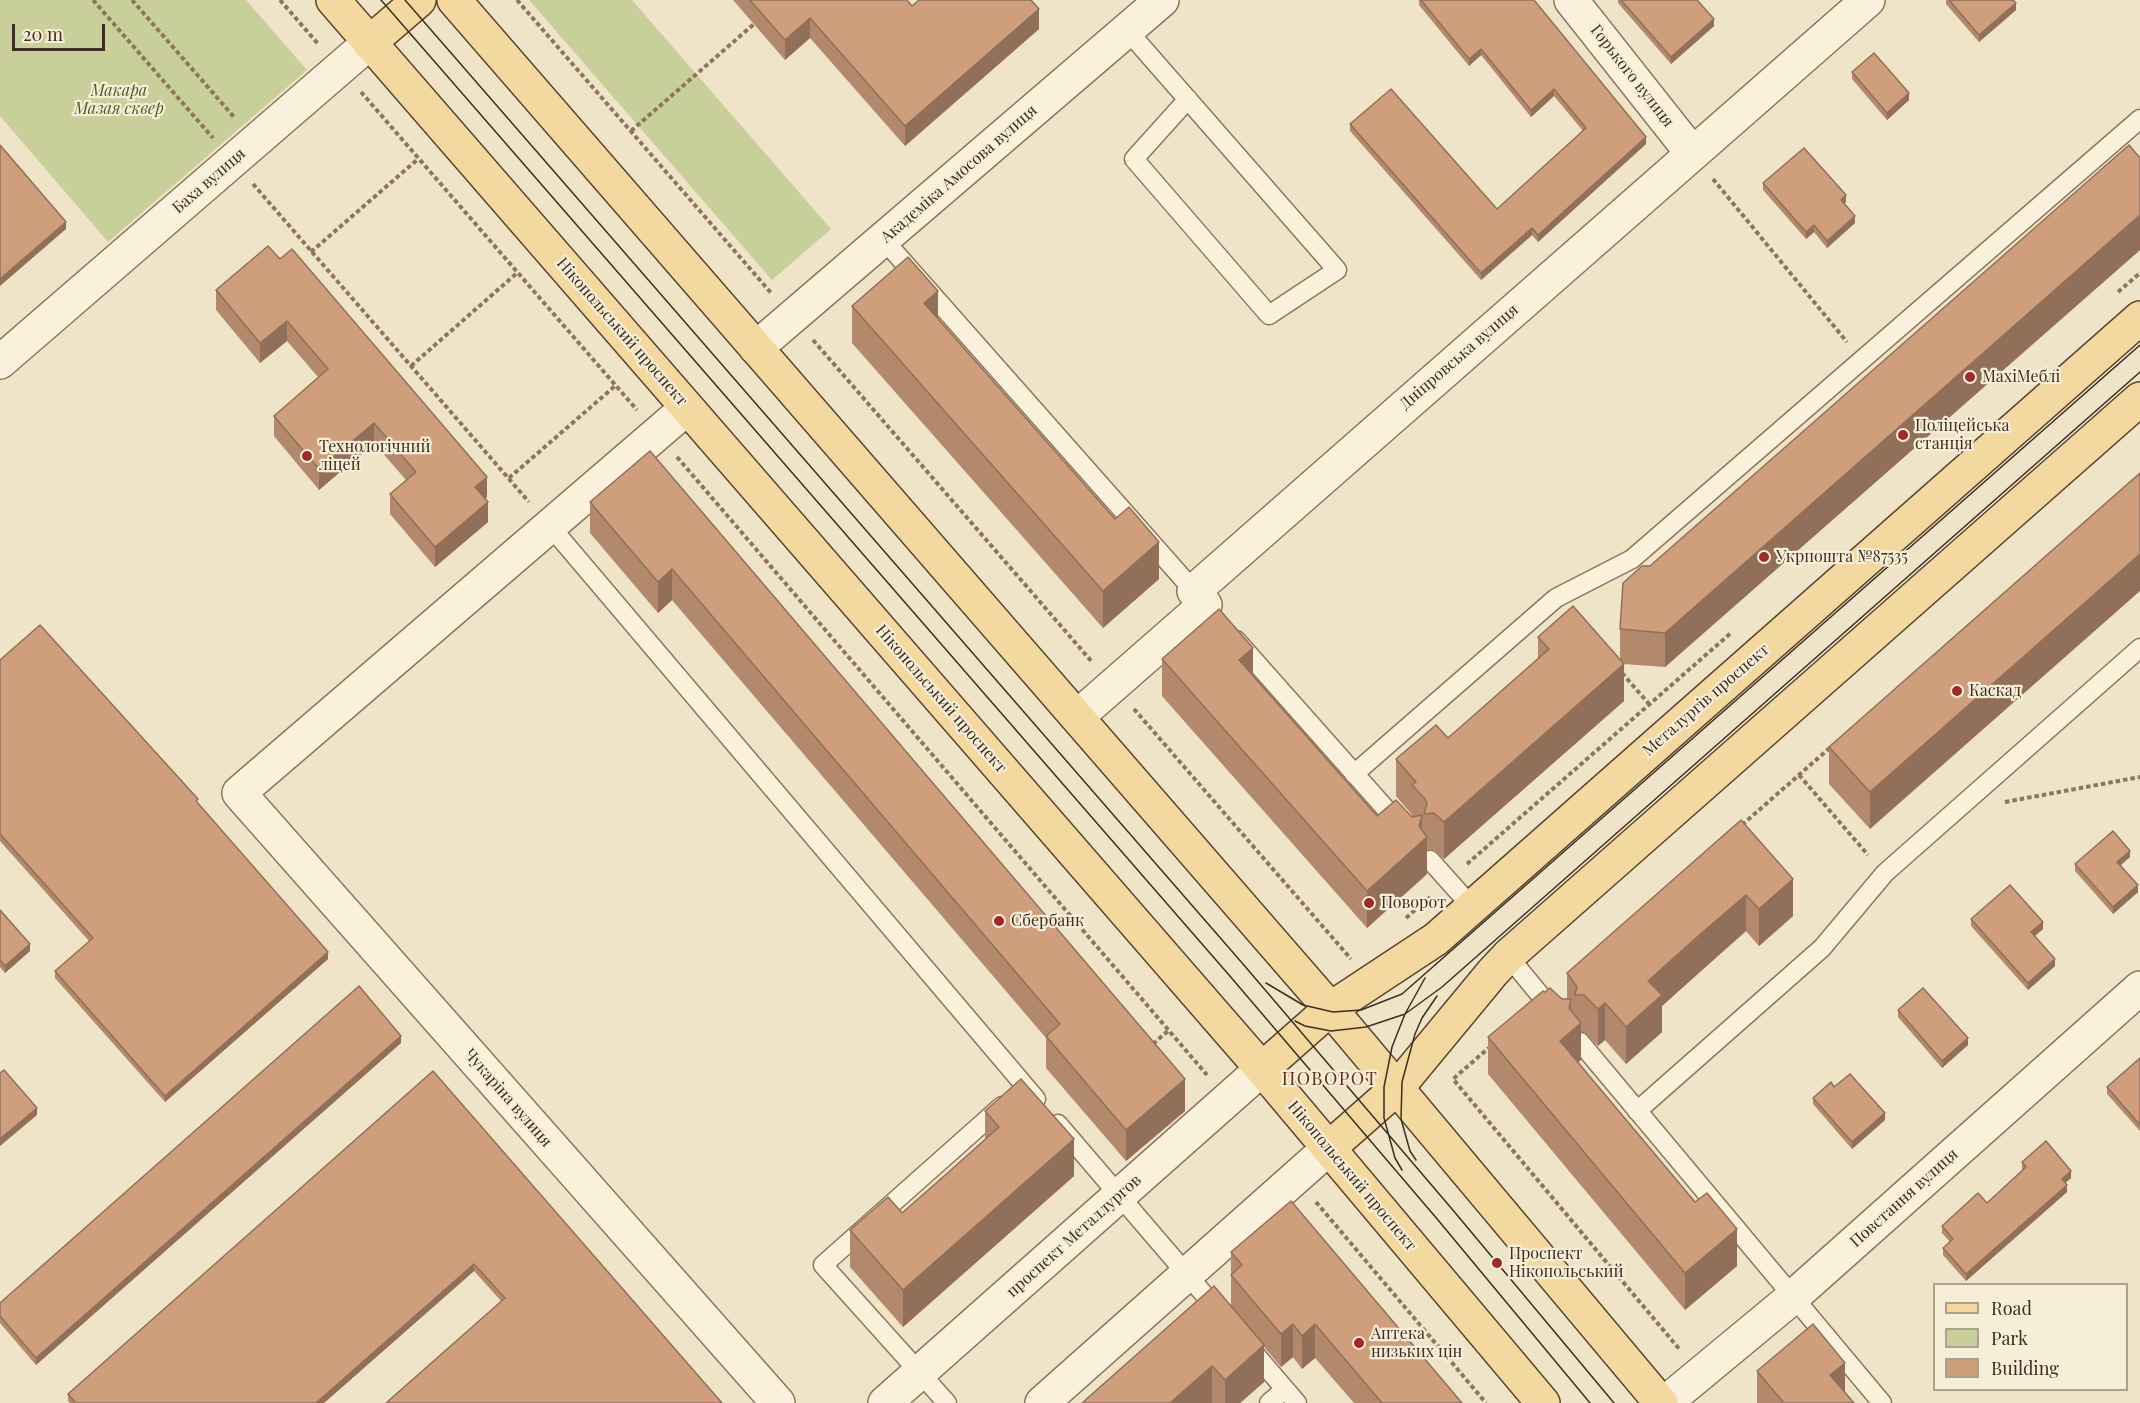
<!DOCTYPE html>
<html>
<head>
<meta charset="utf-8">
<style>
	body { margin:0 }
	#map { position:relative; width:2140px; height:1403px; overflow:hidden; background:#f0e4c8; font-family:"Playfair Display",serif }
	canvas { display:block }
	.legend { position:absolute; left:1933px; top:1283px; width:195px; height:108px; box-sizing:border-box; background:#f7eed8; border:2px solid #ada18e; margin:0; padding:8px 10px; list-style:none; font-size:18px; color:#3d2e20 }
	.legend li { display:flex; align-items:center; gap:12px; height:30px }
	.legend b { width:30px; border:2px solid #ada18e }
	.scale { position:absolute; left:12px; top:24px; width:93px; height:27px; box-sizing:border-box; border:3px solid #3d2e20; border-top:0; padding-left:8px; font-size:18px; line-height:21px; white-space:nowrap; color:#3d2e20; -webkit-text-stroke:4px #f7eed8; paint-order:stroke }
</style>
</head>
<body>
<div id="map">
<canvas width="2140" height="1403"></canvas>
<ul class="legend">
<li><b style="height:8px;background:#f3d9a0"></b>Road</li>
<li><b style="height:16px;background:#c9cf9b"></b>Park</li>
<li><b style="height:16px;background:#cf9f7d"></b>Building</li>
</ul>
<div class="scale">20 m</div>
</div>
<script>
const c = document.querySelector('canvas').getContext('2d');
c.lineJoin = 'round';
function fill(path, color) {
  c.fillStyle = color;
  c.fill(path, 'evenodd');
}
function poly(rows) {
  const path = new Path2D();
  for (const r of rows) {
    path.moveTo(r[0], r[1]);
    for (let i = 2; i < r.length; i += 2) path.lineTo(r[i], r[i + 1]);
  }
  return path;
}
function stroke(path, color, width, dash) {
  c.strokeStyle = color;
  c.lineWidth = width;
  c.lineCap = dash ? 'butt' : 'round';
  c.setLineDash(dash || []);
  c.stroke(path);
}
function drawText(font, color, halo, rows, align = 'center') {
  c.font = font + ' "Playfair Display",serif';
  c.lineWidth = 4.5;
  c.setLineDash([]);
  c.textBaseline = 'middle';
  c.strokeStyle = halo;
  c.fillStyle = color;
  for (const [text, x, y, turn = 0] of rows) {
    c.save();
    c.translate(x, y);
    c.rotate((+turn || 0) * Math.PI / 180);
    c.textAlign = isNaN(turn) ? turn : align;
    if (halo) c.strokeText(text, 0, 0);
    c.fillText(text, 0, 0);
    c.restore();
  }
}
const green = poly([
	[0,0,246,0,307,70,108,242,0,116],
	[529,0,632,0,831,229,772,280]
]);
const path = poly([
	[93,0,213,138],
	[132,0,234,117],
	[280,0,319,45],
	[517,0,772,294],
	[361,92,637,410],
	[631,131,754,24],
	[1713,179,1847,342],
	[253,184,529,502],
	[311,252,418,159],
	[2118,292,2140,273],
	[813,340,1093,663],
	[411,366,517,273],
	[677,457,1207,1075],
	[509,478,615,386],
	[1622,673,1649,704],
	[1134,709,1351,959],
	[1799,775,1868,855],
	[2005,802,2140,777],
	[1742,825,1833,745],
	[1467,864,1732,632],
	[1406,918,1430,897],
	[1153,1044,1169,1030],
	[1491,1046,1453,1079,1680,1350],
	[1316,1202,1486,1403]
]);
const service = poly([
	[1127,30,1337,270,1269,315,1134,159,1188,99],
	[883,239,1194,591],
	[550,526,1036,1099],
	[1236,640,1401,826],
	[1354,774,1556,598,1632,559,2140,119],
	[1430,860,1472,907],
	[1508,956,1555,1013],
	[1580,1042,1882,1403],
	[1637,1111,1822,948,1885,873,2140,648],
	[1058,1124,1220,1313],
	[1249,1347,1297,1403],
	[947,1403,823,1265,1002,1106],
	[1269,1403,1285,1389]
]);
const minor = poly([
	[1571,0,1692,153],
	[756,348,1162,0],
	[0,362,369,43],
	[687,408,239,793,778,1403],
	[1077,717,1205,605,1194,591,1868,0],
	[885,1403,1262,1069],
	[1042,1403,1329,1148],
	[1665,1403,1793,1297,2140,988]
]);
const primary = poly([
	[333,0,1262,1069,1543,1403],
	[454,0,1333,1012,1661,1403],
	[369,43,419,0],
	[1262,1069,1330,1009,1436,939,2140,318],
	[1329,1148,1397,1088,1493,972,1508,956,2140,399]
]);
const tram = poly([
	[381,0,1229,975,1438,1220,1590,1403],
	[405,0,1243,964,1452,1209,1614,1403],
	[1266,983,1303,1005,1333,1012,1361,1010,1402,994,2140,345],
	[1295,1021,1305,1026,1331,1031,1366,1027,1405,1014,1442,987,2140,372],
	[1416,1160,1410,1151,1401,1119,1402,1082,1415,1034,1422,1018,1437,996],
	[1402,1170,1395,1158,1384,1118,1384,1087,1392,1047,1405,1014,1425,978]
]);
const wall = poly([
	[733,0,907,0,912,6,1039,29,905,146,810,38,785,60],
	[1419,0,1534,0,1646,144,1538,242,1532,235,1481,280,1350,131,1350,124,1497,209,1583,131,1554,96,1531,117,1481,55,1469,66,1419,5],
	[1618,0,1697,0,1714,26,1671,64,1618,3],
	[1946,0,2013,0,2016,10,1979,42,1946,4],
	[1852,72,1909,100,1887,120,1852,79],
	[2140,158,2140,250,1665,667,1624,664,1624,701,1444,859,1434,850,1427,850,1427,874,1367,928,1162,696,1162,659,1253,675,1377,816,1412,816,1412,815,1396,796,1396,759,1448,738,1538,658,1538,637,1620,659,1620,629,1650,566],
	[1763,183,1846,202,1844,204,1855,223,1827,248,1814,232,1806,239,1763,190],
	[268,246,487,497,485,499,488,522,435,567,390,514,390,494,406,480,374,443,319,490,274,436,274,416,318,377,287,341,260,363,216,310,216,290],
	[852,306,938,318,1159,579,1103,628,852,343],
	[650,451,1185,1111,1126,1161,1046,1068,1046,1038,672,600,658,613,590,533,590,502],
	[2140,473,1870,829,1829,784,1829,747],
	[0,660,198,804,328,959,165,1102,55,978,55,971,89,941,0,841],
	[1741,820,1793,916,1759,946,1746,931,1697,974,1662,1006,1662,1032,1626,1064,1605,1040,1598,1046,1584,1032,1581,1032,1581,1060,1578,1062,1737,1266,1685,1310,1488,1074,1488,1037,1545,992,1562,999,1567,999,1567,973],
	[2130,857,2121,865,2138,892,2113,914,2075,871,2075,864],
	[0,910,30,951,5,973,0,967],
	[1971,919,2043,929,2035,936,2055,966,2028,990,1971,926],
	[1898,1010,1968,1045,1942,1068,1898,1017],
	[401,1043,36,1365,0,1323,0,1303],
	[2140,1058,2140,1131,2107,1094,2107,1087],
	[433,1071,722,1403,501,1301,474,1271,324,1403,70,1403,68,1401,68,1394],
	[1834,1087,1885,1120,1852,1149,1813,1104,1813,1098],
	[985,1111,1074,1176,903,1327,850,1267,850,1230,902,1213,985,1139],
	[2022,1162,2071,1178,2065,1183,2067,1192,1966,1281,1943,1255,1943,1248,1950,1242,1942,1233,1942,1226,1987,1203,2023,1170,2022,1169],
	[1231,1252,1462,1403,1354,1403,1315,1358,1302,1369,1293,1357,1281,1367,1264,1347,1264,1382,1240,1403,1082,1403,1231,1306],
	[1757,1371,1845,1392,1854,1403,1757,1403]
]);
const shadedWall = poly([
	[2016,3,2016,10,1979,42,1979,35],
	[1039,9,1039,29,905,146,905,126],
	[810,18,810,38,785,60,785,40],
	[1714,19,1714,26,1671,64,1671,57],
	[1481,49,1481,55,1469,66,1469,59],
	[1554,89,1554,96,1531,117,1531,110],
	[1909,93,1909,100,1887,120,1887,113],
	[1646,137,1646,144,1538,242,1538,235],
	[1846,195,1846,202,1841,207,1841,200],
	[2140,215,2140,250,1665,667,1665,633],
	[1855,216,1855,223,1827,248,1827,241],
	[66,222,66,229,0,286,0,279],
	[1814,225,1814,232,1806,239,1806,232],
	[1532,228,1532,235,1481,280,1481,273],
	[938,291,938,328,924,303],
	[287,321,287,341,260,363,260,343],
	[374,423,374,443,319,490,319,469],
	[487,477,487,497,475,507,475,487],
	[488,502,488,522,435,567,435,547],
	[1159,542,1159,579,1103,628,1103,591],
	[2140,554,2140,591,1870,829,1870,792],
	[672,569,672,600,658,613,658,582],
	[1253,648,1253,685,1239,660],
	[1624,664,1624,701,1444,859,1444,822],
	[1422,815,1422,842,1427,837,1427,874,1367,928,1367,891,1419,826],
	[2130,851,2130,857,2117,868,2117,862],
	[1793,879,1793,916,1759,946,1759,909],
	[2138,885,2138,892,2113,914,2113,907],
	[1746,895,1746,931,1662,1006,1662,1032,1626,1064,1626,1027,1648,981],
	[2043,922,2043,929,2031,939,2031,932],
	[30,944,30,951,5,973,5,966],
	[328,952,328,959,165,1102,165,1096],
	[2055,959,2055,966,2028,990,2028,983],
	[1571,999,1571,1031,1581,1023,1581,1060,1560,1077,1560,1041],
	[1605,1003,1605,1040,1598,1046,1598,1009],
	[401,1036,401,1043,36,1365,36,1358],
	[1968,1038,1968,1045,1942,1068,1942,1061],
	[1185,1079,1185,1111,1126,1161,1126,1130],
	[37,1108,37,1115,0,1146,0,1139],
	[1885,1113,1885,1120,1852,1149,1852,1142],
	[1074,1139,1074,1176,903,1327,903,1290],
	[2071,1171,2071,1178,2062,1186,2062,1179],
	[2067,1185,2067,1192,1966,1281,1966,1274],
	[1737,1229,1737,1266,1685,1310,1685,1273],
	[474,1264,474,1271,324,1403,316,1403],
	[1293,1324,1293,1357,1281,1367,1281,1334],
	[1315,1324,1315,1358,1302,1369,1302,1336],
	[1264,1345,1264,1382,1240,1403,1225,1403,1225,1380],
	[1845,1363,1845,1399,1830,1375],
	[1212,1366,1212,1403,1170,1403]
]);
const building = poly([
	[750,0,907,0,912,6,919,0,1031,0,1039,9,905,126,810,18,785,40,750,0],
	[1421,0,1534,0,1646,137,1538,235,1532,228,1481,273,1350,124,1391,89,1497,209,1586,128,1554,89,1531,110,1481,49,1469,59,1421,0],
	[1621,0,1697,0,1714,19,1671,57,1621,0],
	[1949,0,2013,0,2016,3,1979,35,1949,0],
	[1874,53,1909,93,1887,113,1852,72,1874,53],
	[0,145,66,222,0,279,0,145],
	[2129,145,2140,158,2140,215,1665,633,1620,629,1623,583,1642,566,1650,566,2129,145],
	[1804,148,1846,195,1841,200,1855,216,1827,241,1814,225,1806,232,1763,183,1804,148],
	[268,246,280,259,292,249,487,477,475,487,488,502,435,547,390,494,416,472,374,423,319,469,274,416,328,369,287,321,260,343,216,290,268,246],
	[908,257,938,291,924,303,1115,519,1129,507,1159,542,1103,591,852,306,908,257],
	[650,451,1185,1079,1126,1130,1046,1036,1060,1024,672,569,658,582,590,502,650,451],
	[2140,473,2140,554,1870,792,1829,747,2140,473],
	[1573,606,1624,664,1444,822,1434,813,1424,814,1427,804,1425,799,1412,785,1416,782,1396,759,1436,725,1448,738,1549,649,1538,637,1573,606],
	[1219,609,1253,648,1239,660,1377,816,1396,800,1412,817,1422,815,1419,826,1427,837,1367,891,1162,659,1219,609],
	[40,625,198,799,196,801,328,952,165,1096,55,971,93,938,0,834,0,660,40,625],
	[1741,820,1793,879,1759,909,1746,895,1697,937,1648,981,1662,995,1626,1027,1605,1003,1598,1009,1584,995,1575,995,1577,987,1567,973,1741,820],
	[2113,831,2130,851,2117,862,2138,885,2113,907,2075,864,2113,831],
	[2010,885,2043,922,2031,932,2055,959,2028,983,1971,919,2010,885],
	[0,910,30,944,5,966,0,960,0,910],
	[359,986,401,1036,36,1358,0,1316,0,1303,359,986],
	[1550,988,1562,999,1571,999,1569,1008,1581,1023,1560,1041,1695,1202,1707,1193,1737,1229,1685,1273,1488,1037,1543,991,1545,992,1550,988],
	[1923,988,1968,1038,1942,1061,1898,1010,1923,988],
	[2140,1058,2140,1125,2107,1087,2140,1058],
	[4,1070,37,1108,0,1139,0,1073,4,1070],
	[433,1071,722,1403,386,1403,505,1298,474,1264,316,1403,76,1403,68,1394,433,1071],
	[1850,1074,1885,1113,1852,1142,1813,1098,1831,1082,1834,1087,1850,1074],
	[1021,1079,1074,1139,903,1290,850,1230,888,1197,902,1213,951,1170,999,1127,985,1111,1021,1079],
	[2046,1141,2071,1171,2062,1179,2067,1185,1966,1274,1943,1248,1953,1239,1942,1226,1978,1193,1987,1203,2026,1167,2022,1162,2046,1141],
	[1291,1201,1462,1403,1382,1403,1315,1324,1302,1336,1293,1324,1281,1334,1231,1275,1242,1265,1231,1252,1291,1201],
	[1214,1286,1264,1345,1225,1380,1212,1366,1170,1403,1082,1403,1214,1286],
	[1813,1324,1845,1363,1830,1375,1854,1403,1784,1403,1757,1371,1813,1324]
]);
const markers = [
	[1970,377,6,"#9e2a2b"],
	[1903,435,6,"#9e2a2b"],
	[307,456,6,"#9e2a2b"],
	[1764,557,6,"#9e2a2b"],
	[1957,691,6,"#9e2a2b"],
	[1369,903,6,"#9e2a2b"],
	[999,921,6,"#9e2a2b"],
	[1497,1263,6,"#9e2a2b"],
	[1359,1343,6,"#9e2a2b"]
];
const streetNames = [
	["Горького вулиця",1632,76,52],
	["Академіка Амосова вулиця",959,174,-41],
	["Баха вулиця",209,181,-41],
	["Нікопольський проспект",622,332,49],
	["Дніпровська вулиця",1459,357,-41],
	["Нікопольський проспект",941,699,49],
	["Металургів проспект",1706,700,-41],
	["Чукаріна вулиця",508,1098,49],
	["Нікопольський проспект",1352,1176,50],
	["Повстання вулиця",1904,1198,-42],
	["проспект Металлургов",1074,1236,-42]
];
const parkNames = [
	["Макара",119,91],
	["Мазая сквер",119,109]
];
const poiNames = [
	["MaxiМеблі",1982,377],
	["Поліцейська",1915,426],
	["станція",1915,444],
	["Технологічний",319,447],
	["ліцей",319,465],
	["Укрпошта №87535",1776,557],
	["Каскад",1969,691],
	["Поворот",1381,903],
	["Сбербанк",1011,921],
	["Проспект",1509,1254],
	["Нікопольський",1509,1272],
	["Аптека",1371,1334],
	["низьких цін",1371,1352]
];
const neighbourhoodNames = [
	["ПОВОРОТ",1330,1079]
];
fill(green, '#c9cf9b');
stroke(service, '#8d765c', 21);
stroke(minor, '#8d765c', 36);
stroke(primary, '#5b4430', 36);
stroke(path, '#8d765c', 4, [4.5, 3]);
stroke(service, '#faf1dc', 18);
stroke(minor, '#faf1dc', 33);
stroke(primary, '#f3d9a0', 33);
stroke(tram, '#3d2e20', 1.5);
fill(wall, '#b2896c');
fill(shadedWall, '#916f58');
fill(building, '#cf9f7d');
stroke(building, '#916f58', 1.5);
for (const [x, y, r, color] of markers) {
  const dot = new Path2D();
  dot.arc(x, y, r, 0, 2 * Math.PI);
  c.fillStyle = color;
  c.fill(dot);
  stroke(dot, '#f7eed8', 2);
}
drawText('16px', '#3d2e20', '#f7eed8', streetNames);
drawText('italic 16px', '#4d5a26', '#f7eed8', parkNames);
drawText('16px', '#3d2e20', '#f7eed8', poiNames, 'left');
c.letterSpacing = '1.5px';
drawText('18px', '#6b2e1e', '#f7eed8', neighbourhoodNames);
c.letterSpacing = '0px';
</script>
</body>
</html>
